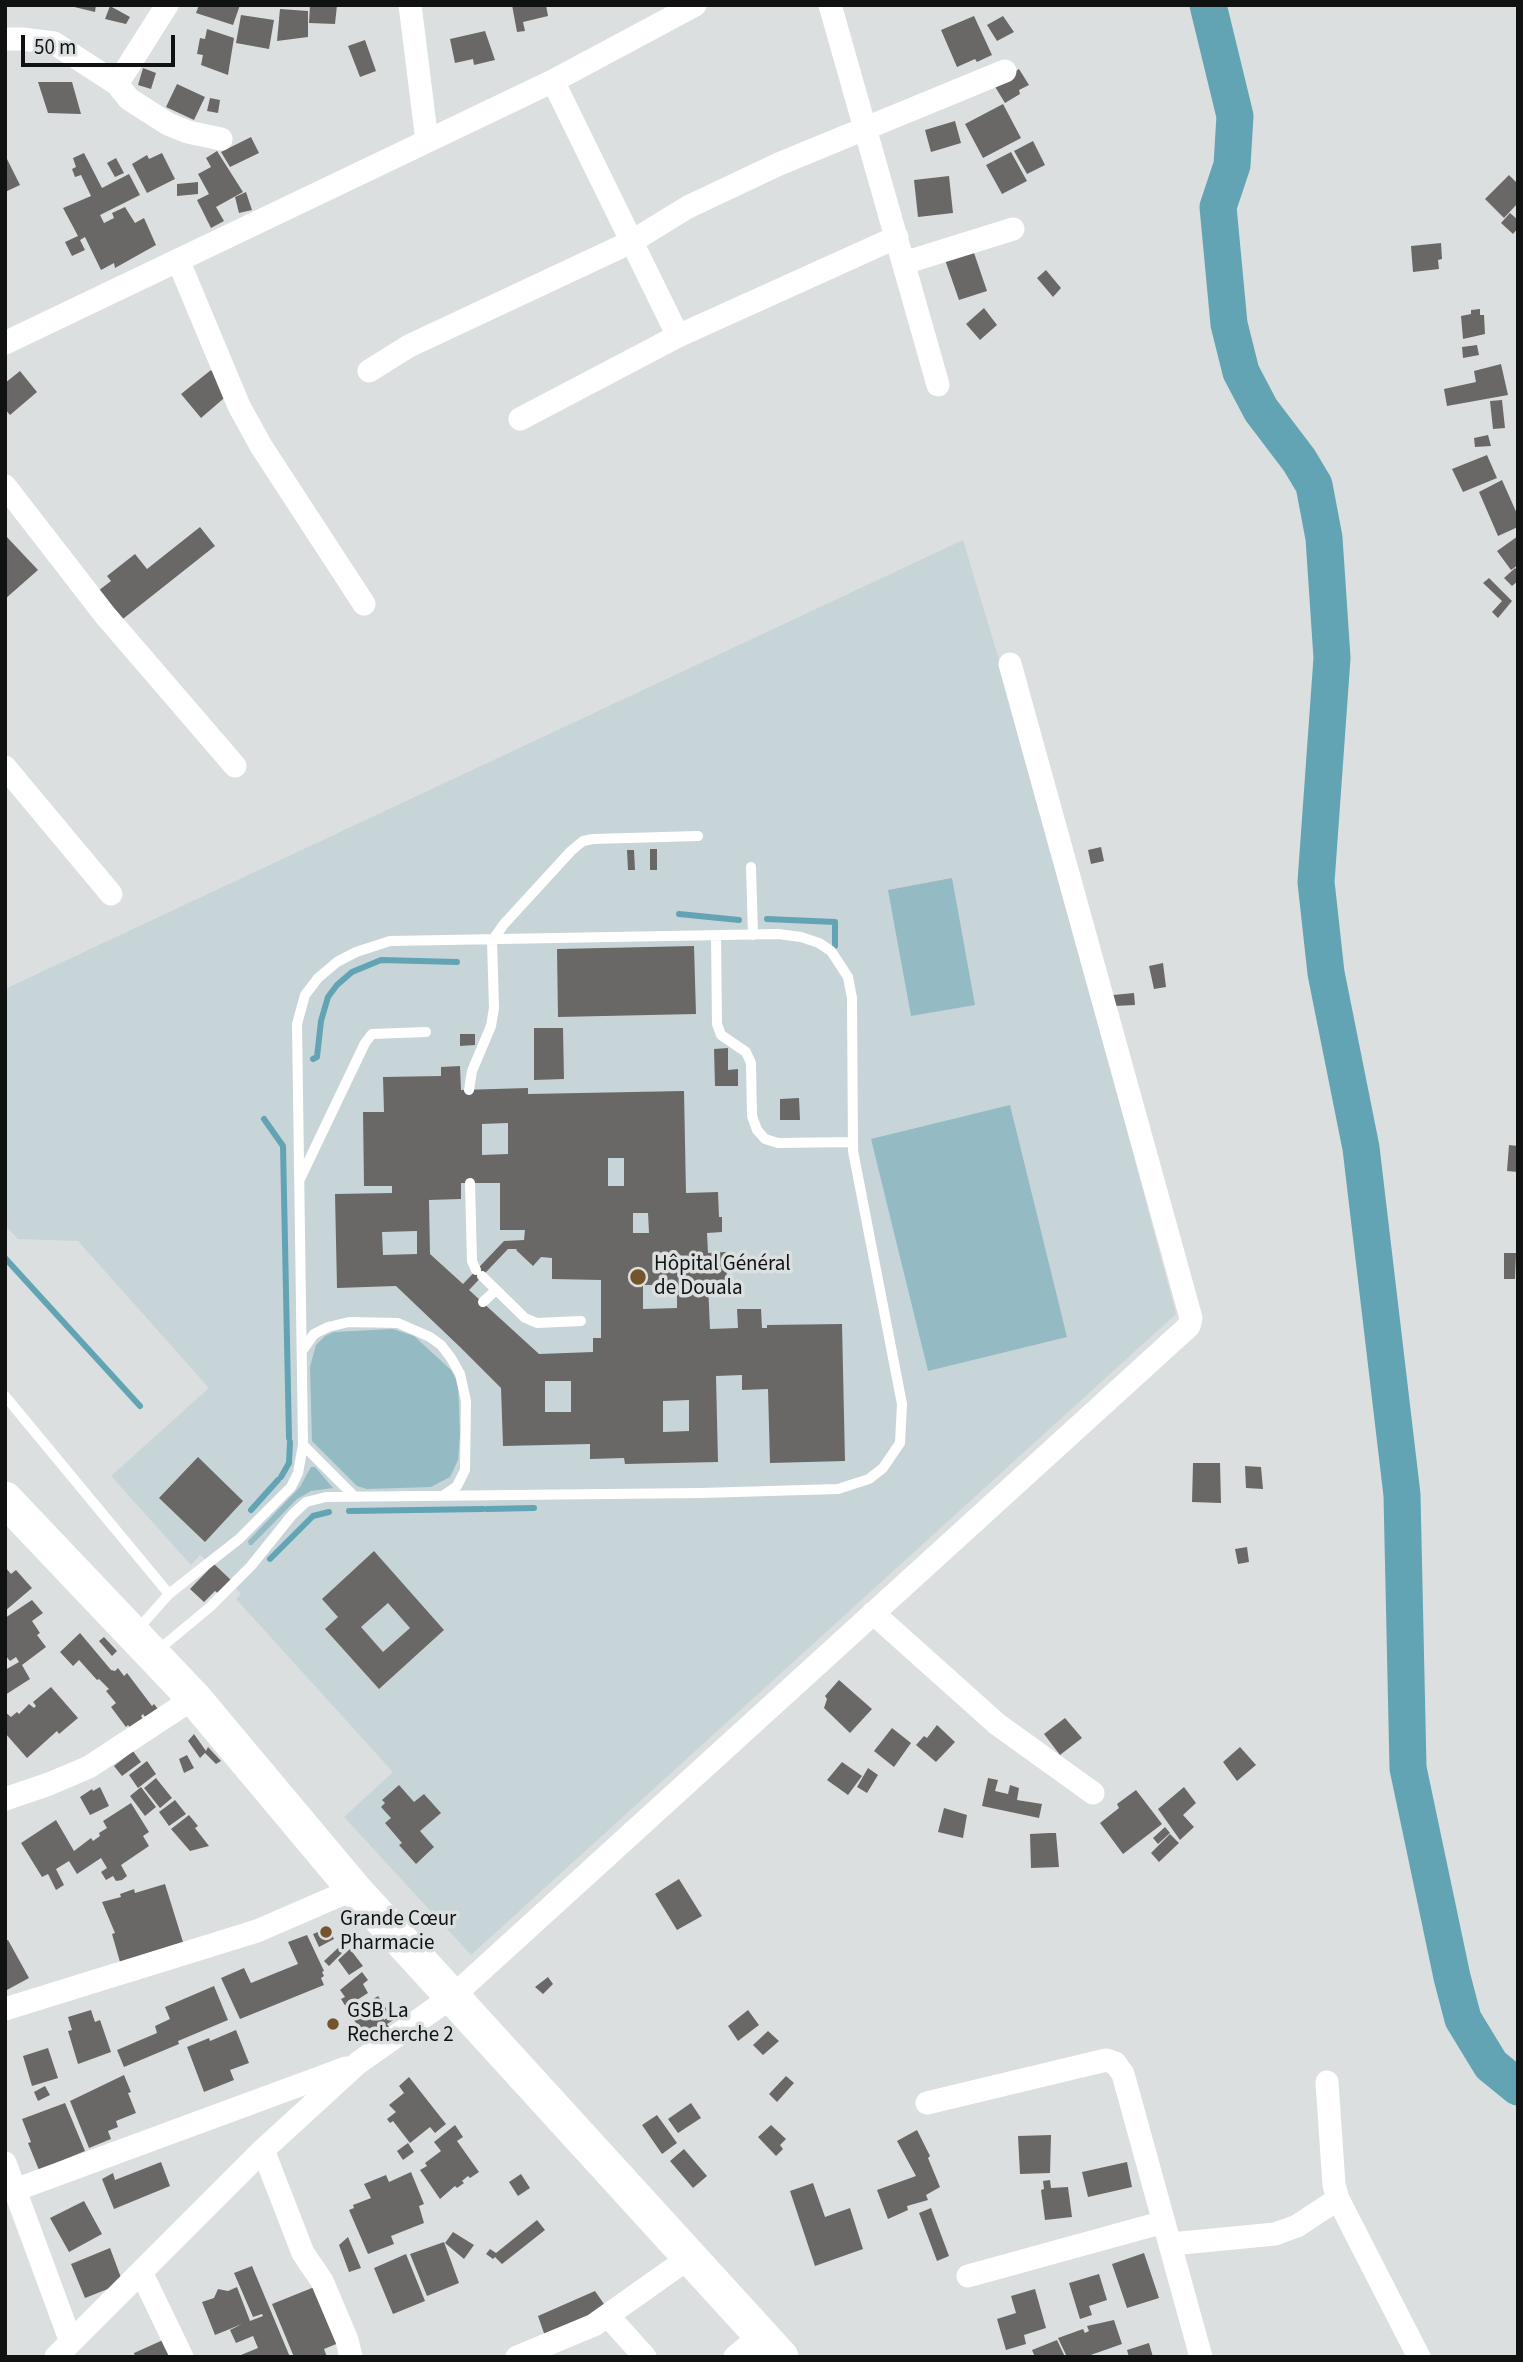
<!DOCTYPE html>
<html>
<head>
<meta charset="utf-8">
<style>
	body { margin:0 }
	#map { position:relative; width:1523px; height:2362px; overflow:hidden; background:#dbdfe0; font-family:"Source Sans 3",sans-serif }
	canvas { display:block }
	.frame { position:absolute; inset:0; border:7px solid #101212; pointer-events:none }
	.scale { position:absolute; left:21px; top:35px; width:154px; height:32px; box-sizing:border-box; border:4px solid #101212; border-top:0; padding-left:9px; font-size:21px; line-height:24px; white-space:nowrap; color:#101212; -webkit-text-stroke:5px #dbdfe0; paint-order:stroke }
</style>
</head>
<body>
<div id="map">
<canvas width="1523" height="2362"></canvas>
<div class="frame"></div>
<div class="scale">50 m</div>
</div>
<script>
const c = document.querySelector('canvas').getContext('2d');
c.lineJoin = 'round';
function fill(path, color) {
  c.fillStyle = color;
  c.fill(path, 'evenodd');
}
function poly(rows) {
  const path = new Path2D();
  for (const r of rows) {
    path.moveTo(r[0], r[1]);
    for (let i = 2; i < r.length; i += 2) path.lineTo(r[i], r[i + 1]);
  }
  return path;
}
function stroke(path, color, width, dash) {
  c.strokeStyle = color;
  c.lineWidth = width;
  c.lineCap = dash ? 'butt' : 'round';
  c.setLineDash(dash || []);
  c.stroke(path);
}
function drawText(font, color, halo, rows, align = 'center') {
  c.font = font + ' "Source Sans 3",sans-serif';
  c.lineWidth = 7;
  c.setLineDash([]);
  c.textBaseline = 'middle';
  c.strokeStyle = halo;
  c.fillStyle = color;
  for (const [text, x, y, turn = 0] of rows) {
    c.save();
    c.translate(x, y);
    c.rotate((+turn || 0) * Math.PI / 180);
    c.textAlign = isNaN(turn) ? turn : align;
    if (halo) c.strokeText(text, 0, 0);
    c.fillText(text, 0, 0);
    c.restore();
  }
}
const built = poly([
	[963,540,1015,713,1176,1314,471,1955,344,1817,393,1772,236,1599,241,1594,231,1583,200,1555,191,1565,111,1476,209,1388,78,1241,18,1239,5,1225,5,989]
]);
const green = poly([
	[952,878,975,1005,911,1016,888,890],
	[1010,1105,1067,1337,928,1371,871,1139],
	[393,1329,414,1336,451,1370,458,1383,460,1434,458,1460,450,1477,431,1487,367,1489,357,1486,312,1441,310,1367,316,1345,325,1336,334,1332],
	[311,1467,315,1467,333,1488,311,1491,297,1499,252,1545,249,1545,248,1541,300,1487]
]);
const stream = poly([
	[679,914,739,920],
	[767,919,835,922,835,946],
	[313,1059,317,1057,321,1021,328,997,337,985,352,972,381,960,457,962],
	[264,1119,283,1146,289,1438],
	[5,1258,140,1406],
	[281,1477,289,1463,290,1442],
	[487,1509,534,1508],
	[251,1510,278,1480],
	[349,1511,483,1509],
	[270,1559,313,1516,329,1512]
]);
const river = poly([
	[1208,5,1235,116,1232,165,1218,207,1229,324,1241,372,1261,410,1299,460,1314,485,1324,538,1332,658,1316,882,1326,973,1361,1148,1402,1495,1408,1768,1452,1977,1463,2019,1491,2065,1518,2087]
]);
const building = poly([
	[66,5,96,5,95,12],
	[199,5,240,5,233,25,196,13],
	[310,5,337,5,335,24,309,23],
	[512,5,546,5,548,16,523,22,525,31,517,32],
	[110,6,130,17,126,24,105,19],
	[280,9,308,11,308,37,277,41],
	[241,15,274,20,269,49,236,43],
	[974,16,992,55,977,62,975,59,957,67,941,30],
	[1003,16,1014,32,997,41,987,25],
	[207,29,234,38,228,75,201,65,203,55,197,54,200,38,205,39],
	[485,31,495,60,474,65,473,59,455,63,450,39],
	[365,40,376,71,360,77,348,46],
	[143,68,156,73,151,89,138,85],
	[1019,69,1029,85,1019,90,1020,94,1005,103,994,85],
	[38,82,72,82,81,114,48,113],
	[177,84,205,97,194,120,166,107],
	[210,98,220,100,218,113,207,111],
	[1003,104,1021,138,983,158,965,124],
	[955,121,961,143,931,152,925,130],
	[251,137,259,153,230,167,221,152],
	[1033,141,1045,165,1027,174,1014,151],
	[217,151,243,192,216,207,224,221,211,228,197,200,209,194,198,174,211,167,206,158],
	[1011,152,1027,181,1002,194,986,165],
	[84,153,102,188,129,174,140,195,100,215,104,223,114,218,112,213,125,207,135,223,144,218,156,245,115,268,114,263,101,270,85,237,80,240,85,250,72,256,65,242,78,236,63,208,91,196,81,175,75,177,72,169,76,167,73,158],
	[162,153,175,179,147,193,132,164,147,155,149,159],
	[5,155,20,185,5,192],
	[116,158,124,173,115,177,107,163],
	[1509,175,1518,184,1518,203,1504,218,1485,199],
	[949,176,953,213,918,217,914,180],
	[198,182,198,194,177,196,177,184],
	[246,192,252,210,239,213,235,197],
	[1510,213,1518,220,1518,228,1513,234,1501,223],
	[1441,243,1442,259,1438,260,1439,269,1413,272,1411,246],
	[972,247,987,291,959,300,944,257],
	[1046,270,1061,288,1053,297,1037,278],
	[984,308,997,325,980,340,966,324],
	[1480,309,1480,315,1484,315,1485,334,1463,339,1461,316,1471,314,1471,310],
	[1477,345,1479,355,1463,358,1462,347],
	[1501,364,1508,395,1447,406,1444,389,1476,382,1474,371],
	[211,370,230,393,201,418,181,394],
	[20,371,37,392,10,415,5,409,5,383],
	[1502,400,1505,428,1493,429,1490,401],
	[1488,435,1491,446,1475,447,1474,438],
	[1487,455,1497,478,1463,492,1452,469],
	[1502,480,1518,516,1518,527,1498,536,1479,492],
	[200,527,215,546,119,622,94,594,111,581,107,576,135,554,147,569],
	[5,535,38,570,5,599],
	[1518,536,1518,565,1511,570,1497,551],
	[1515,568,1518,571,1518,581,1512,586,1504,578],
	[1489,578,1512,601,1498,618,1492,612,1502,601,1483,583],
	[1101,847,1104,861,1091,864,1088,850],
	[650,849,657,849,657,870,650,870],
	[627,850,634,850,635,870,628,870],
	[694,946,696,1014,558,1017,557,949],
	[1163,963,1166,987,1154,989,1149,966],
	[1134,993,1135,1005,1114,1006,1113,995],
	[534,1028,563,1028,564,1079,534,1080],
	[460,1034,475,1034,475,1045,460,1046],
	[728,1048,728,1070,738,1069,738,1086,715,1086,714,1049],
	[460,1066,461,1090,528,1088,528,1094,684,1091,686,1193,718,1192,719,1217,722,1217,722,1232,707,1233,708,1253,726,1252,727,1282,708,1283,710,1329,738,1328,737,1309,761,1309,762,1328,767,1328,767,1325,842,1324,845,1461,770,1463,768,1389,742,1390,742,1375,716,1376,718,1462,625,1464,624,1458,590,1459,590,1444,503,1446,501,1388,460,1347,396,1286,337,1288,335,1194,392,1193,392,1186,364,1186,363,1112,384,1112,383,1077,441,1076,441,1067],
	[508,1123,508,1154,482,1155,482,1124],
	[608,1158,624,1158,624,1186,608,1186],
	[461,1183,500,1183,500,1230,525,1230,524,1240,504,1241,463,1284,430,1254,429,1200,461,1199],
	[633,1213,648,1213,649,1233,633,1233],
	[417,1231,417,1254,383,1255,382,1232],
	[508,1249,517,1249,516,1250,533,1266,541,1257,552,1258,552,1279,601,1280,601,1338,593,1338,593,1352,539,1354,469,1290],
	[643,1285,677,1285,677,1308,643,1309],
	[545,1381,571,1381,571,1412,545,1412],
	[689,1400,689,1431,663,1432,663,1401],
	[799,1098,800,1120,780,1120,780,1099],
	[1509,1145,1518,1146,1518,1172,1507,1171],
	[1504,1253,1516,1253,1515,1279,1504,1279],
	[198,1457,243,1501,205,1542,159,1498],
	[1193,1463,1220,1463,1221,1503,1192,1502],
	[1245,1466,1261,1467,1263,1489,1246,1488],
	[1247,1547,1249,1562,1238,1564,1235,1549],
	[374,1551,444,1630,379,1689,325,1629,338,1617,322,1599],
	[388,1603,410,1628,383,1652,361,1627],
	[214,1564,232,1581,220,1595,215,1591,204,1602,190,1589],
	[5,1567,11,1574,16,1570,32,1588,5,1611],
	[32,1600,43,1613,32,1621,40,1633,37,1635,46,1647,22,1665,30,1679,5,1695,5,1670,19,1662,16,1657,10,1661,5,1655,5,1618],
	[80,1633,111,1670,115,1671,118,1668,124,1676,127,1673,152,1706,154,1704,162,1714,150,1724,143,1714,141,1716,146,1724,134,1733,128,1725,126,1727,111,1707,116,1703,106,1691,109,1689,99,1679,97,1680,79,1660,73,1666,60,1652],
	[104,1637,117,1651,112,1656,99,1641],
	[839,1680,872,1709,850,1733,824,1708,827,1699,825,1696],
	[51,1687,78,1718,59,1734,57,1731,27,1758,5,1733,5,1712,11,1717,17,1712,19,1714,29,1704,34,1708,36,1706,33,1702],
	[1065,1718,1082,1738,1060,1755,1044,1734],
	[937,1725,955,1742,936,1762,916,1745,924,1736,927,1738],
	[892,1728,911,1743,894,1767,874,1751],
	[194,1734,206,1751,208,1747,221,1761,216,1764,205,1753,200,1758,188,1741],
	[1240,1747,1256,1765,1237,1781,1223,1762],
	[133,1751,141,1762,122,1776,114,1766],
	[187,1755,194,1768,184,1773,179,1759],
	[147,1761,156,1774,138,1788,129,1775],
	[842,1762,862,1776,848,1795,827,1780],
	[868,1768,878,1775,867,1793,857,1787],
	[156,1778,172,1798,160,1808,144,1788],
	[988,1778,998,1780,995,1791,1008,1794,1010,1785,1019,1788,1017,1800,1042,1804,1039,1818,982,1806],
	[399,1785,414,1802,424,1794,441,1813,420,1831,434,1847,416,1864,399,1845,402,1843,385,1823,391,1818,381,1807,385,1803,382,1800],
	[100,1787,109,1806,90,1815,80,1797,92,1789,93,1791],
	[141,1787,156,1807,145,1816,130,1796],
	[1184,1787,1196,1803,1183,1815,1194,1827,1180,1840,1158,1809],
	[1136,1790,1162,1824,1123,1854,1100,1823,1119,1808,1117,1804],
	[175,1800,186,1814,169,1826,159,1812],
	[131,1803,149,1832,143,1836,149,1846,121,1865,127,1876,122,1880,116,1881,113,1876,106,1880,101,1872,107,1868,101,1858,77,1874,69,1861,56,1869,64,1885,56,1890,48,1874,42,1877,21,1843,56,1820,74,1851,91,1838,93,1841,100,1836,99,1833,107,1828,103,1821],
	[944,1808,967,1815,963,1838,938,1832],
	[189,1815,198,1826,195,1828,209,1846,190,1851,171,1829],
	[1165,1827,1170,1833,1158,1844,1153,1838],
	[1049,1833,1056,1833,1059,1867,1031,1868,1030,1834],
	[1170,1834,1179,1843,1159,1862,1151,1853],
	[679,1879,702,1916,677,1930,655,1894],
	[165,1884,183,1942,120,1962,112,1934,115,1933,102,1902,121,1897,120,1894,134,1889,135,1893],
	[328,1928,334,1939,319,1947,313,1934],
	[307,1935,324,1971,322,1972,324,1976,321,1978,324,1985,240,2019,221,1978,244,1968,251,1983,298,1964,288,1942],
	[8,1940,29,1978,5,1991,5,1941],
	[338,1948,342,1953,329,1966,324,1961],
	[350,1949,363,1966,349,1975,338,1960],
	[362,1972,368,1980,363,1984,368,1993,346,2007,341,1999,345,1997,340,1990],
	[548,1977,553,1984,543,1994,535,1987],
	[214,1986,228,2020,178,2041,179,2044,124,2067,117,2050,157,2033,155,2026,170,2019,165,2007],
	[378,1996,388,2011,382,2016,384,2020,392,2014,395,2019,387,2024,389,2027,368,2041,350,2014],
	[91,2010,95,2022,100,2020,111,2052,78,2064,68,2031,72,2030,68,2017],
	[748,2010,759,2025,738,2041,728,2026],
	[236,2030,249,2063,230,2070,234,2080,204,2092,187,2047,209,2038,210,2041],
	[768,2031,779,2041,763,2055,753,2045],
	[48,2048,58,2078,32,2086,23,2056],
	[124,2075,131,2092,128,2093,136,2113,116,2121,118,2127,108,2131,111,2139,89,2148,70,2101],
	[786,2076,794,2083,777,2102,769,2094],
	[409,2077,446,2124,435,2133,430,2127,410,2143,393,2121,390,2123,387,2119,396,2112,389,2105,404,2093,399,2086],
	[45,2086,50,2095,38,2101,34,2092],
	[65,2103,85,2151,39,2170,28,2143,31,2142,22,2119],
	[691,2103,701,2118,678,2133,668,2119],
	[657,2115,677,2143,662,2154,642,2125],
	[455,2125,463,2137,457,2141,479,2172,470,2178,468,2176,462,2181,464,2183,457,2188,455,2186,440,2199,420,2170,427,2166,425,2163,441,2151,434,2142],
	[771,2125,786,2139,780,2145,783,2149,776,2156,758,2137],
	[917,2130,930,2156,928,2158,940,2187,926,2195,928,2200,907,2206,908,2210,888,2219,877,2190,916,2176,897,2141],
	[1051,2135,1050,2173,1020,2174,1018,2136],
	[408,2143,414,2152,403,2160,397,2151],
	[684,2149,707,2176,693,2188,670,2161],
	[161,2162,170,2186,114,2209,102,2179,113,2173,115,2180],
	[1127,2162,1132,2187,1088,2197,1082,2172],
	[411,2172,424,2204,419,2206,424,2223,391,2236,394,2244,368,2254,349,2210,354,2208,353,2205,371,2198,364,2184,386,2175,389,2182],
	[521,2174,530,2188,518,2196,509,2182],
	[1050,2180,1051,2188,1068,2187,1072,2217,1045,2220,1041,2190,1044,2189,1043,2181],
	[813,2183,825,2217,850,2208,863,2249,815,2266,790,2191],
	[84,2201,102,2234,69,2252,50,2218],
	[931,2208,949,2256,937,2261,919,2213],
	[537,2220,545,2230,502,2264,495,2257,493,2259,486,2254,490,2249,496,2253],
	[453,2232,474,2245,464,2259,445,2243],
	[348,2237,361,2268,349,2272,339,2245],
	[444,2242,459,2283,427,2296,410,2254],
	[110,2248,123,2283,85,2298,71,2264],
	[1144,2253,1159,2298,1127,2308,1112,2264],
	[406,2254,425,2301,393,2314,374,2268],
	[252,2266,290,2357,236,2357,258,2348,253,2336,236,2343,230,2330,242,2324,215,2335,202,2302,214,2298,218,2289,228,2291,237,2287,250,2321,263,2316,262,2314,253,2317,234,2273],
	[1099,2274,1107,2300,1089,2306,1092,2315,1080,2319,1069,2283],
	[322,2284,346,2340,324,2349,327,2357,294,2357,272,2304],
	[1035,2289,1046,2328,1024,2335,1026,2344,1006,2350,997,2319,1016,2313,1011,2296],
	[595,2291,604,2304,599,2317,546,2339,538,2316],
	[1114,2320,1122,2344,1085,2357,1067,2357,1058,2338,1083,2329,1085,2333,1089,2331,1087,2326],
	[163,2340,170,2357,135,2357,134,2353],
	[1057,2340,1065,2357,1035,2357,1032,2350],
	[1149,2343,1153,2357,1129,2357,1127,2350]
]);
const service = poly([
	[751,867,753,935],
	[716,936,717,1024,721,1035,746,1052,751,1063,752,1116,757,1130,765,1139,778,1143,853,1142],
	[469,1090,472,1071,491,1026,494,1008,492,941,504,924,571,851,583,841,593,839,698,836],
	[300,1179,365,1043,372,1034,426,1032],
	[470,1183,472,1261,476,1270],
	[482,1276,525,1318,537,1323,581,1321],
	[483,1302,496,1290],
	[302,1351,314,1334,328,1327,349,1322,398,1323,430,1337,441,1345,451,1358,460,1374,466,1401,465,1470,457,1486,444,1495],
	[5,1396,169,1594],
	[303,1445,355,1497],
	[137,1630,169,1594,239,1539,291,1487,298,1473,303,1445,297,1024,305,995,318,978,337,962,356,952,390,941,778,934,801,937,819,943,831,951,848,977,852,998,853,1151,902,1404,900,1443,883,1468,869,1479,838,1489,701,1493,326,1497,306,1502,292,1515,251,1566,210,1607,157,1651]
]);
const minor = poly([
	[410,5,427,141],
	[830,5,938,385],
	[5,39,22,39,54,43,117,84,167,5],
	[553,81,678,336],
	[117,84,129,99,168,124,188,132,221,139],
	[178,260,239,406,261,446,364,604],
	[904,263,1013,229],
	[5,343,553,81,695,5],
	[369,371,409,346,631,242,688,207,779,164,1005,71],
	[520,419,678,336,897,237],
	[5,486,105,615,235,766],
	[5,767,111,894],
	[873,1613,997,1724,1093,1793],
	[5,1799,49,1784,89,1767,194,1698],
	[5,2009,257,1931,354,1889],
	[1327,2082,1334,2185,1338,2199,1419,2357],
	[927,2103,1106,2060,1115,2063,1123,2074,1201,2357],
	[263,2150,303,2253,322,2281,347,2340,351,2357],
	[5,2163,71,2342],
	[15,2190,346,2068],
	[1171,2244,1275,2234,1297,2226,1338,2199],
	[141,2272,182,2357],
	[968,2276,1164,2222],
	[608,2316,645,2357],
	[56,2357,263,2150,358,2063,453,1996,1189,1326,1191,1318,1010,664],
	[517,2357,594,2325,690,2257],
	[735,2357,762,2334]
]);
const primary = poly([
	[5,1499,194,1698,354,1889,781,2357]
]);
const markers = [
	[638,1277,9,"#74542a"],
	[326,1932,7,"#74542a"],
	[333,2024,7,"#74542a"]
];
const poiNames = [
	["Hôpital Général",654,1265],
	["de Douala",654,1289],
	["Grande Cœur",340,1920],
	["Pharmacie",340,1944],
	["GSB La",347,2012],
	["Recherche 2",347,2036]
];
fill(built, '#c8d5d8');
fill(green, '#94bac3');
stroke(stream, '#62a4b3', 6);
stroke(river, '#62a4b3', 37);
fill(building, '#6a6866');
stroke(service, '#fff', 10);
stroke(minor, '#fff', 23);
stroke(primary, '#fff', 35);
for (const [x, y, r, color] of markers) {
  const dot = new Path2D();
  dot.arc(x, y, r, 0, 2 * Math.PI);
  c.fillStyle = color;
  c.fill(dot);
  stroke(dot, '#dbdfe0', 2.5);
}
drawText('21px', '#101212', '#dbdfe0', poiNames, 'left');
</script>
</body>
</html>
